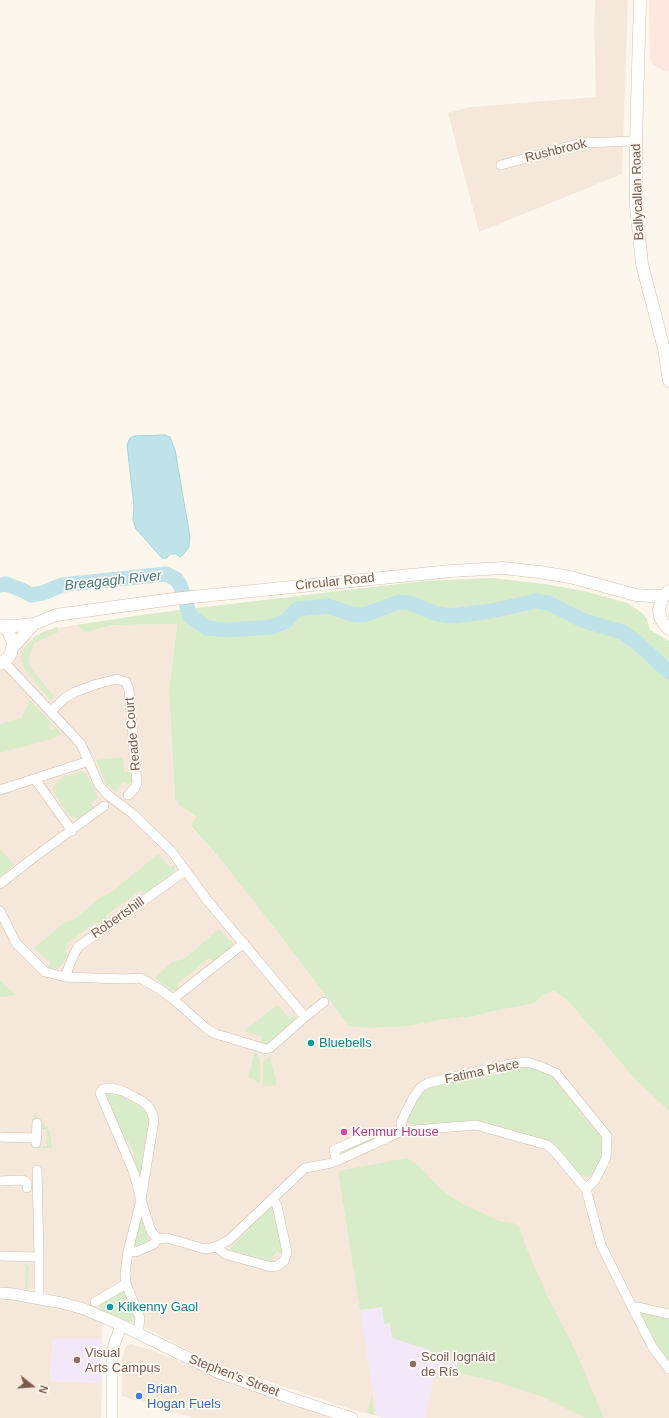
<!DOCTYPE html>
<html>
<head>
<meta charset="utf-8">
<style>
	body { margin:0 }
	#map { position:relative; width:669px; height:1418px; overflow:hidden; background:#fdf6ec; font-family:Helvetica,sans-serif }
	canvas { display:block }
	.north { position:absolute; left:12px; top:1366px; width:40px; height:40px; -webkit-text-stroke:3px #fffaf3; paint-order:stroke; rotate:107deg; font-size:11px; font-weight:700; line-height:16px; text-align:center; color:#7a5c4d }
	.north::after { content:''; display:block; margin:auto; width:14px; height:18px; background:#7a5c4d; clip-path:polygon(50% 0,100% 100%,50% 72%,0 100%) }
</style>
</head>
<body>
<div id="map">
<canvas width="669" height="1418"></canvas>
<div class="north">N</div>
</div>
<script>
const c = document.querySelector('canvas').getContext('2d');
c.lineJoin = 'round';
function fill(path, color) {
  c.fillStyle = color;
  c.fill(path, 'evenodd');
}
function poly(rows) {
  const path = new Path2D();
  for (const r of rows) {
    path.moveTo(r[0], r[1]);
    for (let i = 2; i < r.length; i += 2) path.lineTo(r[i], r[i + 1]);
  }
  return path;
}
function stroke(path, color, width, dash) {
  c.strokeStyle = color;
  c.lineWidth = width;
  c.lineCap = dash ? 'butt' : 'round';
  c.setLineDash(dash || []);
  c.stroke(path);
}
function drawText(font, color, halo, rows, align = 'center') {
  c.font = font + ' Helvetica,sans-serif';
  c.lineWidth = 3.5;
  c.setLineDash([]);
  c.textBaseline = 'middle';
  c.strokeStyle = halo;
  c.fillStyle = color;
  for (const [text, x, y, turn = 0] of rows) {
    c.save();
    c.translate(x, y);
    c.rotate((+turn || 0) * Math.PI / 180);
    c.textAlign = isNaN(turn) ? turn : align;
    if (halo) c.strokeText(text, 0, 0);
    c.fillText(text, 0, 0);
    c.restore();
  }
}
const residential = poly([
	[595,0,628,0,622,174,479,232,448,113,470,107,596,97,594,29],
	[177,624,169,691,175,798,180,806,196,817,191,827,222,861,303,963,349,1026,410,1026,439,1020,476,1016,494,1011,531,1004,535,1003,542,996,553,991,558,993,570,1003,635,1079,669,1111,669,1418,383,1418,367,1413,359,1412,211,1362,156,1333,82,1302,46,1293,43,1291,0,1288,0,663,21,644,46,630,76,625,85,632,114,625],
	[0,1297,9,1298,62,1308,91,1316,102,1321,102,1339,53,1339,50,1381,102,1383,101,1418,0,1418],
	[131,1344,151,1350,285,1403,332,1418,193,1418,122,1396,122,1360,124,1351,126,1346]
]);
const commercial = poly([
	[649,0,669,0,669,71,666,72,652,64,650,58]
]);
const education = poly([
	[382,1307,384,1323,390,1323,392,1338,430,1350,435,1355,458,1361,456,1372,436,1367,425,1418,383,1418,377,1416,360,1310],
	[53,1339,102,1339,102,1383,50,1381]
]);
const green = poly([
	[492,578,545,584,584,591,627,603,641,612,647,619,650,630,669,641,669,1111,635,1079,570,1003,558,993,553,991,542,996,535,1003,531,1004,494,1011,476,1016,439,1020,410,1026,368,1028,349,1026,284,940,222,861,191,826,196,816,180,806,175,798,169,691,177,624,114,625,85,632,76,625,155,613,423,581],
	[57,627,59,632,39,641,34,644,29,657,30,666,34,672,55,698,49,699,23,667,21,656,25,647,37,635],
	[30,700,51,723,48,726,51,730,55,727,61,733,55,738,0,753,0,724,22,717],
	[123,757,124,772,133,772,133,781,130,784,122,782,116,792,106,784,96,760],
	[81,771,86,774,90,780,98,798,91,803,94,808,81,818,76,818,69,815,54,793,53,788,54,785,63,777],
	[0,848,14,865,0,877],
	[158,854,170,867,174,865,175,866,175,870,173,872,174,874,146,895,141,890,105,916,108,921,100,927,96,922,68,942,65,948,65,952,68,955,61,966,55,970,49,970,47,968,51,963,34,948,64,923,74,920,101,897,112,892],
	[219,929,229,941,232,939,233,944,230,947,231,949,214,963,209,958,177,984,180,988,176,992,174,990,171,990,155,978,172,962,184,959],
	[0,980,5,986,17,995,0,997],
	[276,1006,279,1006,289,1019,294,1015,296,1018,293,1021,294,1023,267,1044,264,1044,260,1043,262,1037,244,1031],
	[255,1052,257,1053,260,1061,260,1083,248,1077],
	[270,1056,277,1085,266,1086,263,1085,263,1062],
	[514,1067,531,1067,545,1072,558,1080,558,1084,596,1132,601,1132,604,1141,603,1158,596,1173,591,1176,584,1176,578,1173,553,1142,477,1120,415,1126,408,1123,405,1117,421,1092,433,1085,512,1071],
	[109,1092,123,1094,124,1098,136,1105,140,1103,150,1119,141,1176,132,1158,134,1154,128,1141,123,1139,104,1094],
	[34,1113,50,1131,52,1148,32,1148,32,1147,47,1146,46,1129,41,1129,34,1122],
	[376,1135,377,1138,343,1154,342,1151],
	[407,1158,419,1166,442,1190,461,1203,499,1221,513,1223,519,1226,526,1247,547,1295,576,1352,604,1418,585,1418,543,1397,490,1380,456,1372,458,1361,435,1355,430,1350,392,1338,390,1323,384,1324,382,1307,360,1310,338,1171],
	[271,1207,275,1208,277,1216,275,1219,281,1247,284,1247,283,1255,277,1251,271,1259,276,1263,268,1264,265,1260,238,1252,235,1254,231,1253,229,1249],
	[140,1218,143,1218,149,1241,148,1243,138,1247,134,1246,134,1244],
	[25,1263,29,1266,28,1289,25,1289],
	[121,1290,124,1291,127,1293,134,1316,132,1321,128,1321,103,1310,100,1308,101,1303],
	[641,1311,662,1318,669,1317,669,1363,656,1348,638,1312],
	[372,1396,373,1398,374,1415,367,1413]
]);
const water = poly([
	[165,435,170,437,175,450,190,537,189,547,183,555,180,557,176,554,170,554,167,558,162,558,136,529,133,520,134,506,127,445,130,438,134,436,165,435]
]);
const river = poly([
	[0,585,6,584,22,590,31,595,43,593,62,585,166,574,176,579,180,585,190,616,207,628,227,630,272,627,286,621,297,609,327,606,352,614,364,615,399,602,409,603,437,614,453,616,491,611,536,601,548,603,582,620,622,632,635,641,669,672]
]);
const minor = poly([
	[501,165,581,143,636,141],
	[51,711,66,697,75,692,97,684,117,679,126,682,129,690,137,783,135,788,128,795],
	[35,779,72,831],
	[0,790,89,761],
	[0,884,28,862,104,806],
	[0,911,16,943,45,972,65,977,124,979,140,978,158,988,173,999,207,1029,216,1034,266,1049,270,1048,305,1017,207,900,172,852,133,814,108,795,99,785,81,744,4,662],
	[65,977,73,956,78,947,185,871],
	[173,999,244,943],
	[305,1017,324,1002],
	[0,1137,37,1138],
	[36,1143,37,1123],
	[337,1161,334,1150,373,1133,379,1133,384,1140],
	[37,1170,39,1257,39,1298],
	[0,1181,22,1180,25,1181,27,1183,27,1188],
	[586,1189,601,1245,633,1309,637,1307,642,1308,669,1314],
	[157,1239,167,1238,205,1249,216,1247,225,1254,271,1267,277,1266,284,1261,287,1252,277,1206,273,1198],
	[216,1247,229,1240,305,1168,327,1164,337,1161,402,1131,401,1122,413,1098,420,1088,428,1083,453,1077,511,1064,526,1062,540,1066,556,1073,607,1136,606,1158,595,1180,586,1189,555,1152,547,1145,476,1125,402,1131],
	[128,1251,136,1252,154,1244,157,1239],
	[0,1256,39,1257],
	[95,1302,126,1284],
	[633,1309,653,1348,669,1369],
	[137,1333,139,1326,140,1318,126,1284,125,1274,128,1251,141,1200,154,1120,152,1113,148,1106,142,1101,123,1091,110,1088,103,1089,100,1093,134,1173,141,1200,151,1231,157,1239]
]);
const tertiary = poly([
	[0,1293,13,1294,62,1303,84,1309,121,1325,217,1372,296,1400,352,1418],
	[112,1418,112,1351,121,1325]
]);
const secondary = poly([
	[640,0,636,141,636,206,642,264,664,349,669,381],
	[669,591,664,596,661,602,659,610,660,617,664,624,669,629],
	[0,625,6,629,9,633,13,643,11,653,8,658,0,664],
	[2,626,15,626,34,624,56,615,173,599,451,571,503,568,539,572,570,577,636,595,652,596,664,596],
	[12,648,34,624]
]);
const markers = [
	[311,1043,4,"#0f9aa8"],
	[344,1132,4,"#d1479c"],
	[110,1307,4,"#0f9aa8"],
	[77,1360,4,"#8d6e63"],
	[413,1364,4,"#8d6e63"],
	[139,1396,4,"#3f7fe0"]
];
const streetNames = [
	["Rushbrook",556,151,-14],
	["Ballycallan Road",638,192,-92],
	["Circular Road",335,582,-6],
	["Reade Court",133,734,-95],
	["Robertshill",118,918,-35],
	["Fatima Place",482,1072,-12],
	["Stephen's Street",234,1376,21]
];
const cultureNames = [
	["Bluebells",319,1043],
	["Kilkenny Gaol",118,1307]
];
const hotelNames = [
	["Kenmur House",352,1132]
];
const educationNames = [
	["Visual",85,1353],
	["Arts Campus",85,1368],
	["Scoil Iognáid",421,1357],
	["de Rís",421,1372]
];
const shopNames = [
	["Brian",147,1389],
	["Hogan Fuels",147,1404]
];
const waterNames = [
	["Breagagh River",113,581,-6]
];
fill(residential, '#f5e8da');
fill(commercial, '#fde8e0');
fill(education, '#f3e8fa');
fill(green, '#d8ecc9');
fill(water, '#bfe3e8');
stroke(water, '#a5d3da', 1);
stroke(river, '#bfe3e8', 15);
stroke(minor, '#d1beb0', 10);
stroke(tertiary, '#d1beb0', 12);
stroke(secondary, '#d6c0b0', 13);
stroke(minor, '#fff', 9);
stroke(tertiary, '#fff', 11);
stroke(secondary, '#fff', 12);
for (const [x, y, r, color] of markers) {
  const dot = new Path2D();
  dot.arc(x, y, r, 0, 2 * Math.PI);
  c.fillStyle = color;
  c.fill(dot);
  stroke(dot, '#fffaf3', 1.5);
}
drawText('13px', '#7a5c4d', '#fffaf3', streetNames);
drawText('13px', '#0d838f', '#fffaf3', cultureNames, 'left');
drawText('13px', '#b23c85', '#fffaf3', hotelNames, 'left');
drawText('13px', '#785e54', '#fffaf3', educationNames, 'left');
drawText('13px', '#366cbe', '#fffaf3', shopNames, 'left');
drawText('italic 14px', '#437c86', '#fffaf3', waterNames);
</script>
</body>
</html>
